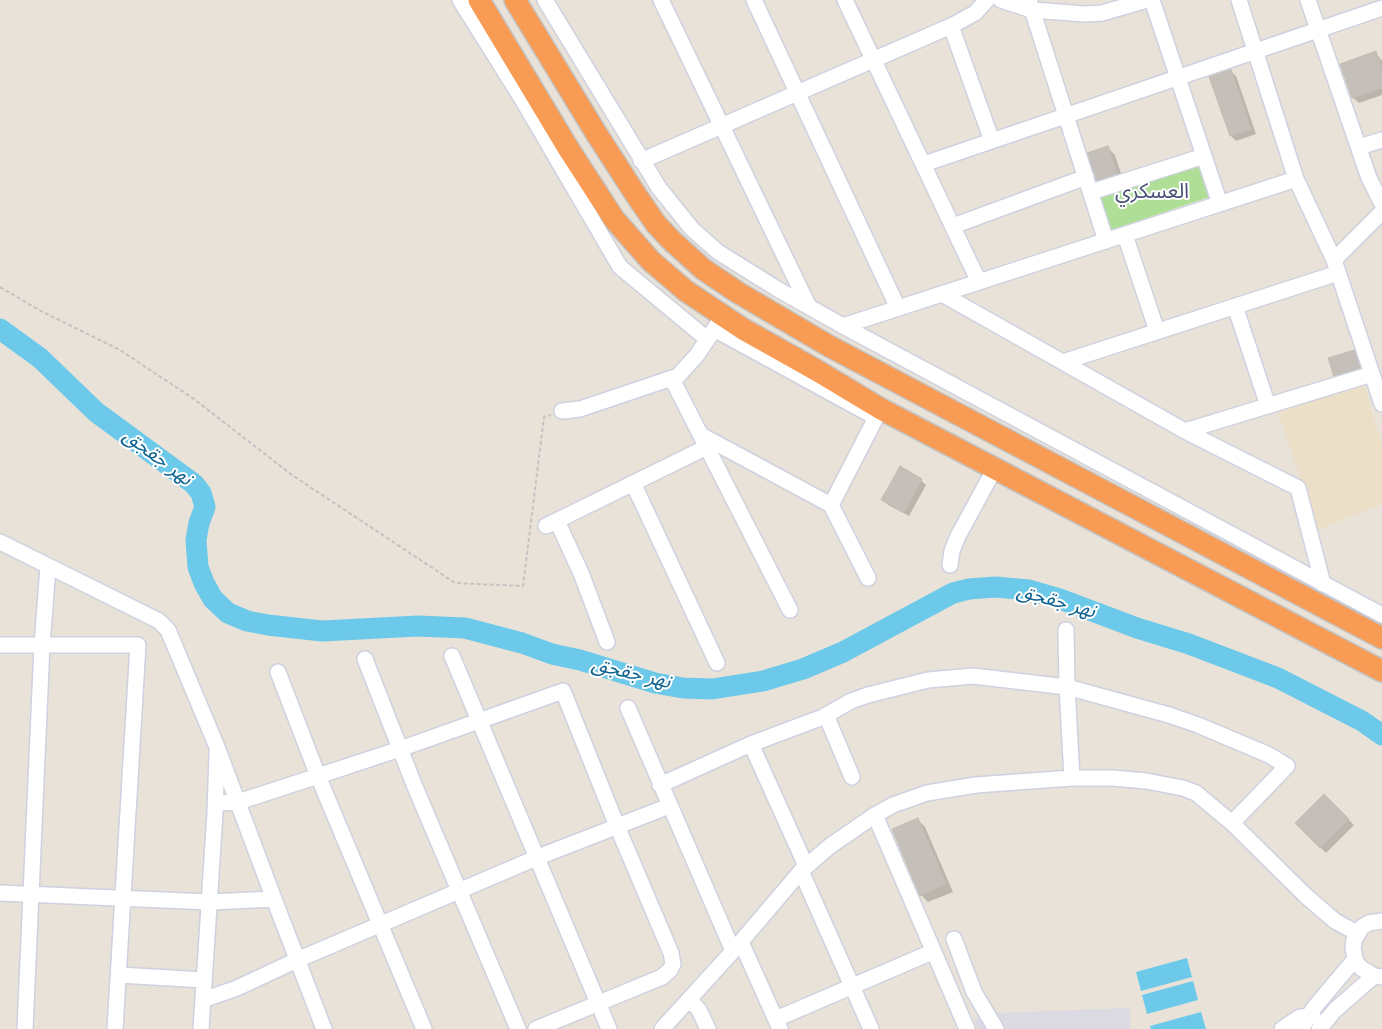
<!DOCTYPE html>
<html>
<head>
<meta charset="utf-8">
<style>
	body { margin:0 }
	canvas { display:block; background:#e9e2d8 }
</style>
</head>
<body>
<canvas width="1382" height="1029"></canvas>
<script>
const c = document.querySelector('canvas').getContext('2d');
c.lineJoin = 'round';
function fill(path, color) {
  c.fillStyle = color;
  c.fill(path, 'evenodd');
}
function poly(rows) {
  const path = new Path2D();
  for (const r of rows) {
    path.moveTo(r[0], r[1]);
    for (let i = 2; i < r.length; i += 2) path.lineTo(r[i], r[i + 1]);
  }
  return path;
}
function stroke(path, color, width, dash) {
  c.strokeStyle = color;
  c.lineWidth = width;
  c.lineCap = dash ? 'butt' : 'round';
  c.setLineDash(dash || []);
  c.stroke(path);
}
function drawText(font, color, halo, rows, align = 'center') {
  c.font = font + ' Jost,"Noto Sans Arabic",sans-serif';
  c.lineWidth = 4;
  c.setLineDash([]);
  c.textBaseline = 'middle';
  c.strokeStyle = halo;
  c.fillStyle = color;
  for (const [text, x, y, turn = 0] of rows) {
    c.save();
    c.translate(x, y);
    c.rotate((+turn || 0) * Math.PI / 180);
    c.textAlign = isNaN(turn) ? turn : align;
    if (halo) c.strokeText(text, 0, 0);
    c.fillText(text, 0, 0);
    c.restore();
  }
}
const industrial = poly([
	[1130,1008,1130,1029,978,1029,974,1019,996,1013]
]);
const education = poly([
	[1364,385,1382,445,1382,504,1318,530,1278,412]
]);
const green = poly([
	[1198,163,1209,197,1108,231,1097,197]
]);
const water = poly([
	[1187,958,1192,977,1141,991,1136,972],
	[1193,981,1198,1000,1147,1014,1142,995],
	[1201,1012,1206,1029,1151,1029,1150,1026]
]);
const shadow = poly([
	[1376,53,1382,61,1382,95,1359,103,1353,98],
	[1230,71,1236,76,1256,134,1236,141,1231,136],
	[1108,148,1115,155,1125,186,1103,193],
	[1357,351,1366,371,1339,380,1335,376],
	[921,480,926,485,909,516,888,505,883,499],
	[1324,796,1354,825,1326,853,1296,823],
	[918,820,925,827,953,892,928,902,921,895]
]);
const river = poly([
	[0,329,40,358,96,412,194,484,201,493,205,507,199,523,196,540,198,567,204,583,213,599,228,613,247,621,268,625,322,631,418,626,465,628,522,643,552,654,580,660,655,683,683,688,712,689,763,681,803,669,843,652,953,593,969,589,995,587,1029,590,1060,599,1137,628,1189,644,1278,678,1362,721,1382,735]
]);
const building = poly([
	[1376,51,1382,69,1382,88,1352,98,1340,64,1376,51],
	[1231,69,1251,129,1230,136,1209,77,1231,69],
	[1108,146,1119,178,1095,186,1084,154,1108,146],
	[1358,349,1363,368,1334,377,1328,358,1358,349],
	[900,466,922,479,904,512,881,500,900,466],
	[1324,794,1349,819,1320,848,1295,823,1324,794],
	[918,818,946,884,920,896,892,829,918,818]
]);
const path = poly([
	[0,287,39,310,120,350,194,399,292,475,455,583,523,586,544,417,551,415]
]);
const minor = poly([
	[460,0,522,99,620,267,707,339],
	[545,0,659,188,692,229,718,252,779,290,843,326,1382,615],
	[661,0,809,307],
	[754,0,898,308],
	[845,0,979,282],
	[1001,0,1032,10,1085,14,1102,13,1147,0],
	[1029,0,1106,241],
	[1152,0,1220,204],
	[1239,0,1296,179,1334,260,1382,404],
	[1308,0,1369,178,1382,204],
	[951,26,992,141],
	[1359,147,1382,140],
	[641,161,951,26,975,13,987,0],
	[924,164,1382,8],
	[1091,192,1204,156],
	[953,226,1086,177],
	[1125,235,1157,331],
	[1334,260,1382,212],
	[942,294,1185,431,1298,488,1323,584],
	[1235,306,1268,406],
	[843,326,1296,179],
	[714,329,875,417],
	[1063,362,1338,273],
	[672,379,790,610],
	[562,411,580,409,678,376,697,355,723,316],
	[1185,431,1372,374],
	[701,435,831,505,868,578],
	[633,483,717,663],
	[831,505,880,410],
	[557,521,581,573,607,642],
	[546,526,715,443],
	[0,542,159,621,168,630,217,747,274,899,324,1029],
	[950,565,952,551,958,536,995,468],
	[1066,630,1067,687,1072,778],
	[0,645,138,645,115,1029],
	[452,656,609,1029],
	[365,659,415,787,518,1029],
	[278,672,318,776,424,1029],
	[628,708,733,951],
	[826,715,852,777],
	[751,744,806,866],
	[660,785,751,744,823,717,851,701,868,695,928,680,973,676,1067,687,1169,715,1198,725,1269,755,1287,766,1232,823],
	[216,803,238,802,318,776,400,749,563,691,617,826,671,953,673,964,670,970,662,977,536,1029],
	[875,815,967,1029],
	[801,871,871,1029],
	[0,893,210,902,274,899],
	[1382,921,1369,923,1362,927,1354,940,1353,948,1356,962,1361,968,1374,976,1382,977],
	[954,939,974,992,996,1029],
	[741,942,780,1029],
	[119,975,204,980],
	[689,999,699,1010,708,1029],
	[203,1000,237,988,297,960,536,858,669,806],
	[776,1019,932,952],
	[25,1029,42,645,48,567],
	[201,1029,215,813,217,753],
	[662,1029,733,951,801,871,830,846,875,815,893,805,927,793,976,785,1072,778,1113,778,1146,781,1183,788,1196,793,1232,823,1306,896,1335,921,1357,933],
	[1282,1029,1300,1017,1313,1016],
	[1301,1029,1313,1009,1355,959],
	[1319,1029,1335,1010,1374,976]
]);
const highway = poly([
	[479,0,568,148,614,219,651,261,686,291,743,329,816,370,881,409,1382,671],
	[515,0,596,133,636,195,656,224,671,240,703,269,737,292,829,346,1382,638]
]);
const waterNames = [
	["نهر جقجق",157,458,37],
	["نهر جقجق",1056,602,16],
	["نهر جقجق",631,674,14]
];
const quarterNames = [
	["العسكري",1152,193]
];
fill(industrial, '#dbd9e1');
fill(education, '#ebdfc8');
fill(green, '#afdf96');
fill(water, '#6dc9ea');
fill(shadow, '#0003');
stroke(river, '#6dc9ea', 21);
fill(building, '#c4bfb8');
stroke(building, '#c4beb2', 1);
stroke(minor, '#ced1e0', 18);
stroke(highway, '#c3c3c3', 24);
stroke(path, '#c3c3c3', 2, [4, 2.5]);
stroke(minor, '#fff', 15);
stroke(highway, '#f89b54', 21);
drawText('italic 20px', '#116590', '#fff', waterNames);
drawText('21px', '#495175', '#fff', quarterNames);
</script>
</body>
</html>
